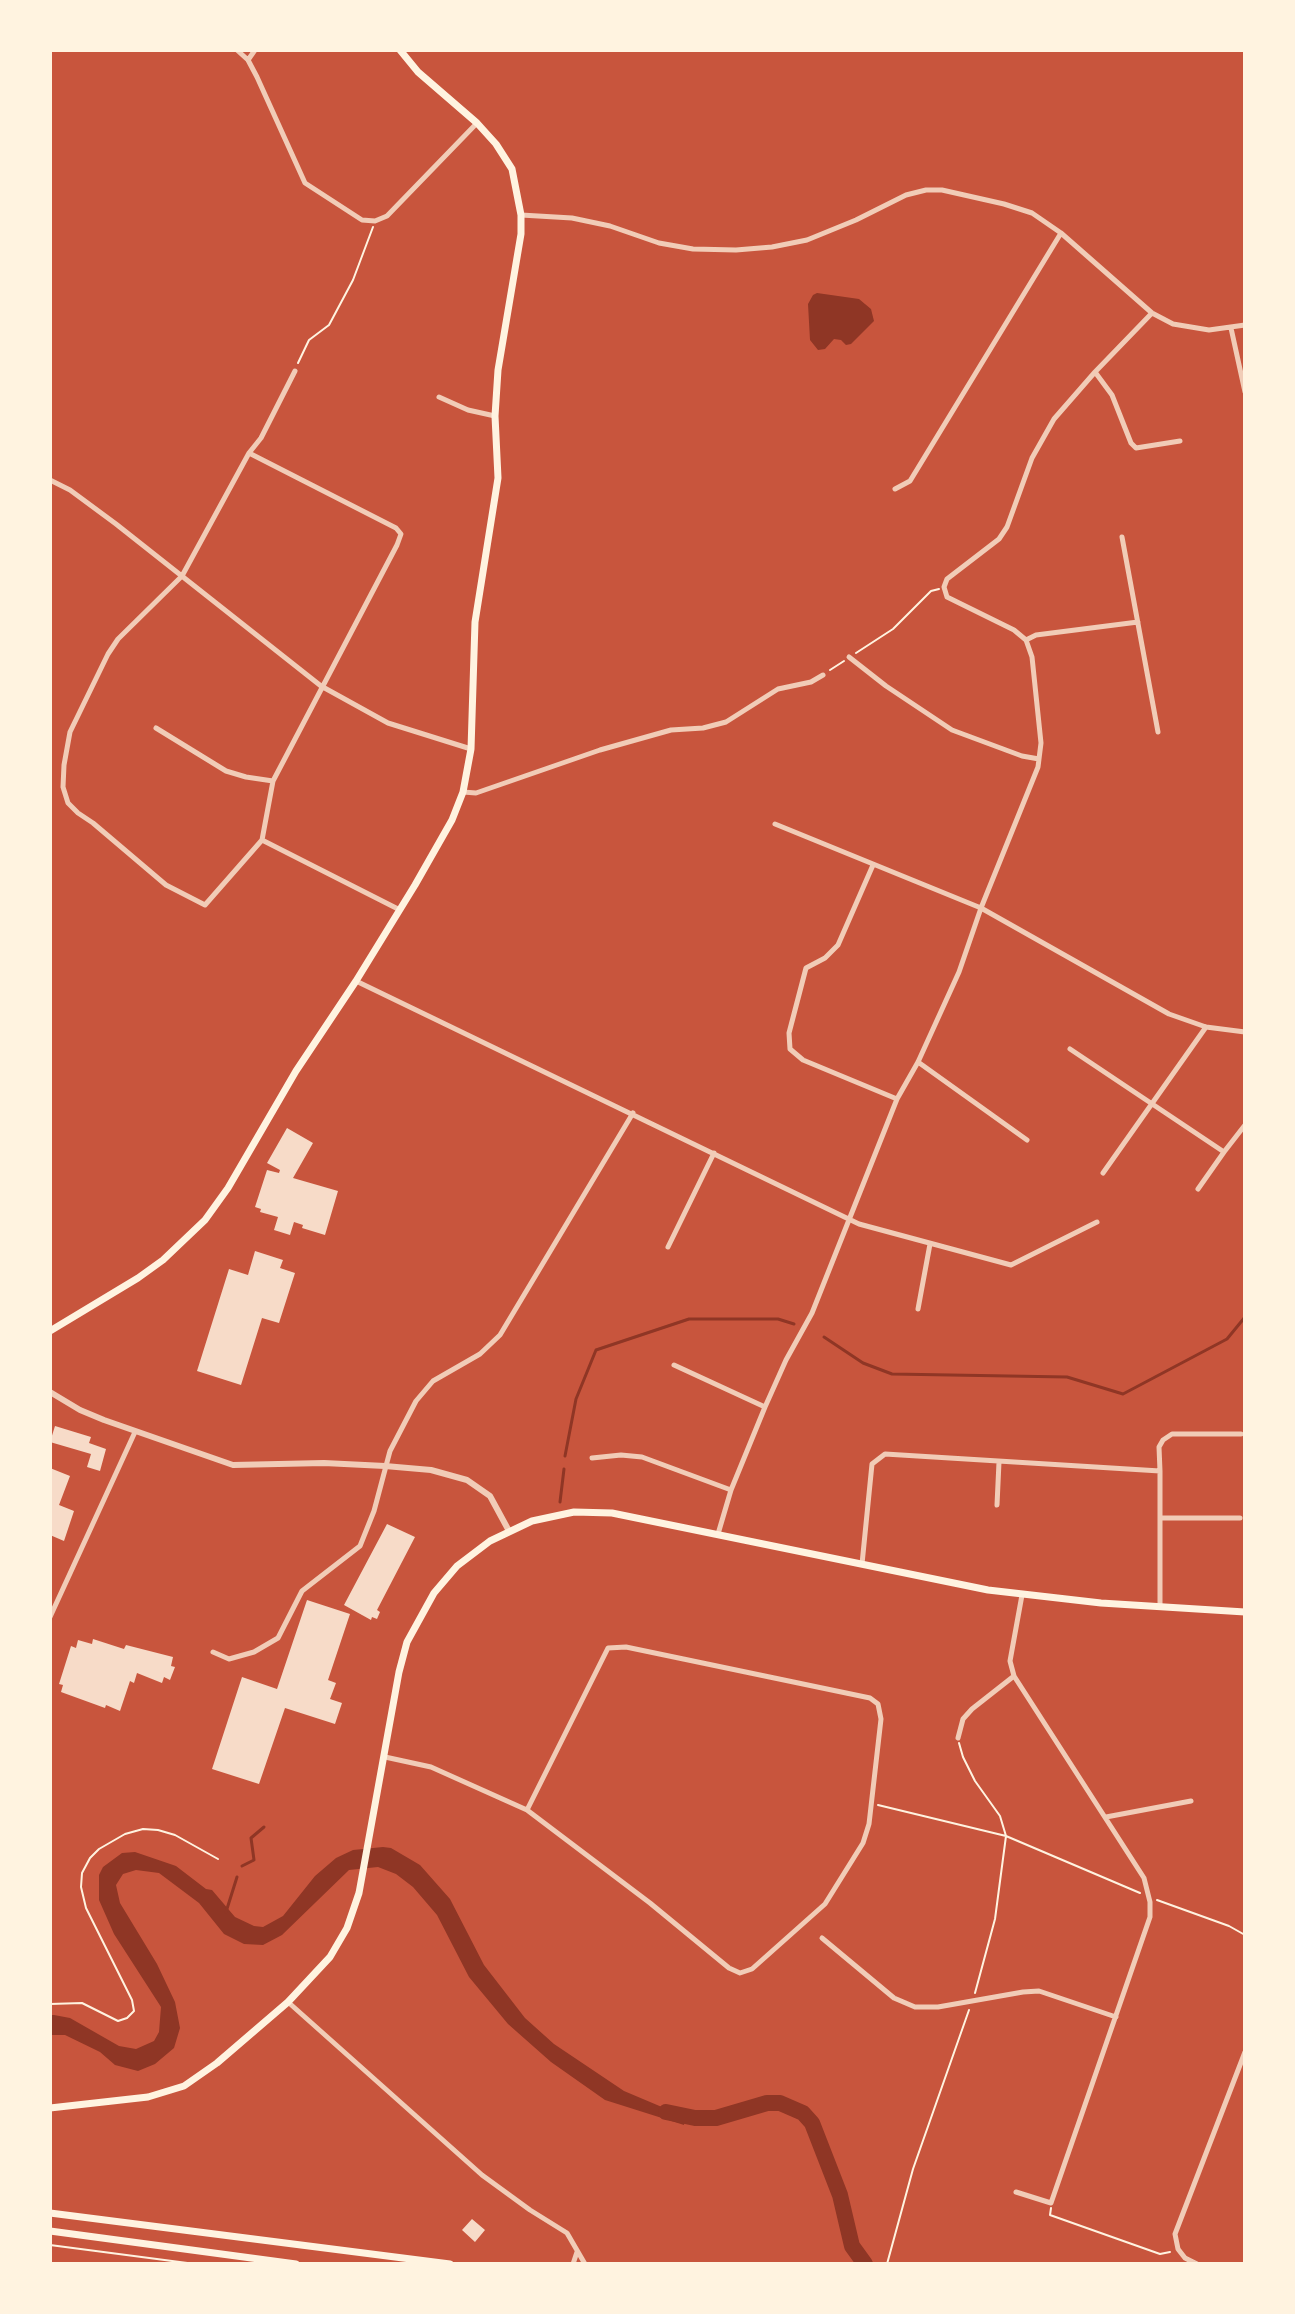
<!DOCTYPE html>
<html>
<head>
<meta charset="utf-8">
<style>
	body { margin:0 }
	#map { position:relative; width:1295px; height:2314px; overflow:hidden; background:#c8553d; font-family:Signika,sans-serif }
	canvas { display:block }
	.frame { position:absolute; inset:0; border:52px solid #fff3e0; pointer-events:none }
</style>
</head>
<body>
<div id="map">
<canvas width="1295" height="2314"></canvas>
<div class="frame"></div>
</div>
<script>
const c = document.querySelector('canvas').getContext('2d');
c.lineJoin = 'round';
function fill(path, color) {
  c.fillStyle = color;
  c.fill(path, 'evenodd');
}
function poly(rows) {
  const path = new Path2D();
  for (const r of rows) {
    path.moveTo(r[0], r[1]);
    for (let i = 2; i < r.length; i += 2) path.lineTo(r[i], r[i + 1]);
  }
  return path;
}
function stroke(path, color, width, dash) {
  c.strokeStyle = color;
  c.lineWidth = width;
  c.lineCap = dash ? 'butt' : 'round';
  c.setLineDash(dash || []);
  c.stroke(path);
}
const water = poly([
	[817,293,859,299,871,309,874,321,851,344,846,345,841,340,834,339,825,349,818,350,810,340,808,304,813,295],
	[383,1847,391,1848,420,1865,450,1899,484,1965,525,2018,554,2044,624,2091,669,2110,686,2112,684,2125,605,2100,551,2062,508,2024,469,1977,437,1915,413,1887,396,1874,378,1867,349,1870,282,1935,263,1945,244,1944,224,1934,199,1903,159,1873,136,1870,123,1874,116,1885,120,1903,157,1964,175,2002,180,2028,174,2048,155,2064,138,2071,115,2065,100,2052,65,2035,50,2035,50,2015,54,2015,70,2018,119,2046,136,2049,154,2041,159,2032,161,2007,114,1934,99,1900,99,1875,103,1867,122,1853,135,1852,176,1866,206,1889,212,1890,235,1917,254,1926,263,1927,283,1916,315,1876,336,1858,353,1850]
]);
const stream = poly([
	[824,1337,863,1363,892,1374,1067,1377,1123,1394,1227,1339,1245,1317],
	[565,1456,576,1399,596,1350,689,1319,778,1319,794,1324],
	[560,1502,564,1469],
	[242,1866,254,1860,251,1838,264,1827],
	[226,1912,237,1877]
]);
const river = poly([
	[666,2112,695,2118,716,2118,767,2103,780,2103,803,2113,812,2123,840,2195,852,2246,865,2264]
]);
const building = poly([
	[287,1128,313,1143,293,1178,338,1191,325,1235,302,1228,303,1225,294,1222,290,1235,274,1230,278,1217,260,1212,261,1209,255,1207,267,1170,279,1173,280,1170,267,1163],
	[255,1251,283,1260,280,1268,295,1273,279,1323,262,1318,241,1385,197,1371,229,1269,248,1275],
	[55,1426,91,1437,89,1443,106,1449,100,1471,87,1467,91,1454,50,1442],
	[50,1468,70,1476,59,1505,74,1511,64,1541,50,1535],
	[387,1524,415,1537,377,1610,380,1612,377,1619,372,1617,371,1620,344,1605],
	[307,1600,350,1614,328,1680,336,1683,330,1699,342,1703,335,1724,285,1708,259,1784,212,1769,242,1677,277,1689],
	[93,1639,124,1649,126,1645,173,1657,171,1666,175,1667,170,1680,164,1677,162,1683,137,1673,134,1683,130,1681,120,1711,106,1705,105,1708,61,1692,63,1685,59,1684,71,1646,76,1648,78,1640,92,1644],
	[472,2219,485,2230,475,2242,462,2230]
]);
const path = poly([
	[298,363,309,340,329,325,353,280,373,227],
	[856,653,893,629,931,591,939,589],
	[830,670,844,661],
	[959,1743,963,1757,975,1781,1000,1816,1006,1836,995,1919,975,1993],
	[878,1805,1006,1836,1140,1893],
	[1157,1900,1229,1926,1245,1935],
	[50,2004,82,2003,118,2021,127,2018,134,2011,132,2000,86,1908,81,1887,82,1873,90,1858,99,1849,125,1834,143,1829,158,1830,175,1835,218,1859],
	[1051,2208,1050,2215,1160,2254,1170,2252],
	[50,2245,195,2264],
	[887,2264,913,2169,969,2010]
]);
const minor = poly([
	[237,50,248,60,257,77,305,183,362,220,375,221,387,216,477,123],
	[248,60,255,50],
	[521,215,572,218,610,226,659,243,693,249,736,250,772,247,807,240,856,220,906,195,926,190,942,190,1004,204,1032,213,1061,233,1152,313,1173,324,1209,330,1245,325],
	[1231,328,1245,392],
	[1095,372,1112,395,1131,443,1136,448,1180,441],
	[439,397,468,410,495,416],
	[249,453,396,528,401,534,397,545,273,781,262,840,205,905,166,885,93,823,78,813,68,803,63,787,64,765,70,732,108,654,118,639,182,576,249,453,261,438,295,371],
	[50,480,70,490,116,524,321,686,388,723,471,749],
	[895,489,910,481,1061,233],
	[1122,537,1158,732],
	[1026,640,1036,635,1138,622],
	[849,657,886,686,952,730,1022,756,1039,759],
	[156,728,226,771,246,777,273,781],
	[463,792,476,793,600,750,671,730,703,728,726,722,778,689,811,682,823,675],
	[775,824,981,908,1169,1014,1206,1027,1245,1032],
	[262,840,398,909],
	[873,865,838,945,825,958,806,968,789,1033,790,1049,803,1060,897,1099],
	[356,981,859,1224,1011,1265,1097,1222],
	[1070,1049,1224,1152,1198,1189],
	[918,1062,1027,1140],
	[1224,1152,1245,1125],
	[1103,1173,1206,1027],
	[668,1247,714,1153],
	[918,1309,930,1244],
	[674,1365,765,1407],
	[592,1458,621,1455,642,1457,731,1490],
	[1160,1471,1159,1447,1163,1440,1172,1434,1241,1434],
	[997,1505,999,1462],
	[1161,1518,1240,1518],
	[718,1534,731,1490,765,1407,786,1360,812,1313,897,1099,918,1062,959,972,981,908,1038,767,1041,743,1032,657,1026,640,1014,630,947,597,944,587,947,579,999,539,1007,527,1032,458,1054,419,1095,372,1152,313],
	[862,1564,872,1464,885,1454,1160,1471,1160,1606],
	[50,1617,135,1432],
	[213,1652,229,1659,254,1652,278,1638,302,1591,360,1546,374,1511,390,1451,416,1401,433,1381,480,1354,500,1335,633,1113],
	[958,1738,963,1719,972,1709,1014,1676],
	[385,1757,431,1767,527,1810,650,1903,729,1968,740,1973,752,1969,825,1904,863,1843,869,1824,881,1719,878,1704,870,1698,626,1647,608,1648,527,1810],
	[1106,1817,1191,1801],
	[822,1938,894,1998,915,2007,938,2007,1023,1992,1039,1991,1116,2017],
	[288,2002,482,2175,530,2210,567,2233,585,2264],
	[1016,2192,1051,2203,1150,1917,1150,1902,1144,1878,1014,1676,1010,1661,1022,1595],
	[573,2264,577,2252],
	[1197,2264,1185,2258,1178,2249,1175,2234,1245,2052]
]);
const tertiary = poly([
	[50,1392,80,1410,104,1420,233,1465,324,1463,385,1466,431,1470,467,1480,490,1496,509,1531]
]);
const secondary = poly([
	[50,1331,138,1278,163,1260,205,1220,228,1188,296,1071,356,981,415,885,452,820,463,792,471,749,475,622,498,478,495,416,498,370,521,234,521,215,512,169,496,144,477,123,418,72,400,50],
	[50,2108,148,2097,184,2086,217,2063,288,2002,330,1957,347,1928,359,1893,399,1672,407,1642,434,1593,457,1566,490,1541,532,1521,574,1512,612,1513,988,1590,1101,1603,1245,1612],
	[50,2213,450,2264],
	[50,2231,296,2264]
]);
fill(water, '#8f3625');
stroke(stream, '#8f3625', 3);
stroke(river, '#8f3625', 16);
fill(building, '#f7dbc8');
stroke(path, '#fff3e0', 2);
stroke(minor, '#f1ccb7', 5);
stroke(tertiary, '#f1ccb7', 6);
stroke(secondary, '#fff3e0', 7);
</script>
</body>
</html>
